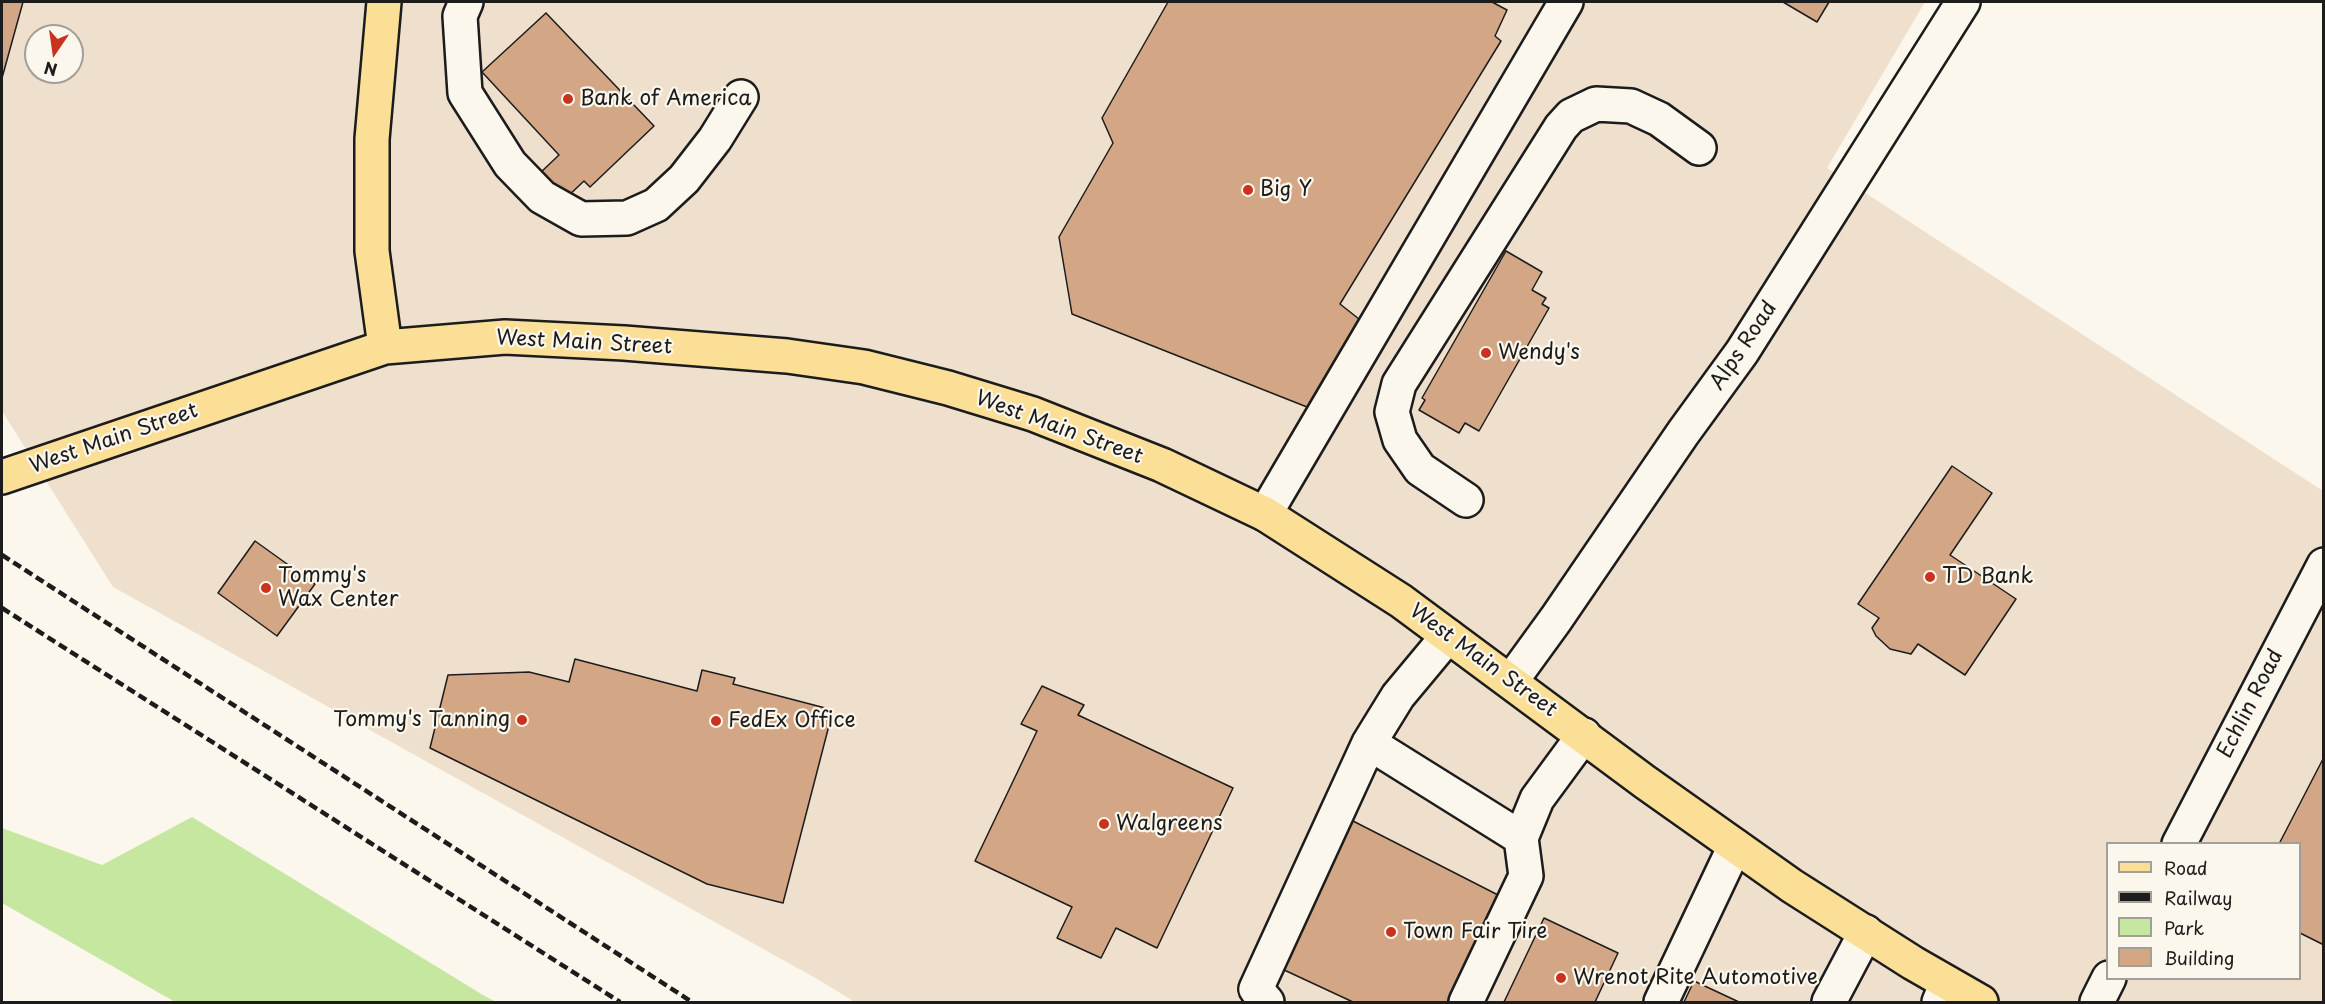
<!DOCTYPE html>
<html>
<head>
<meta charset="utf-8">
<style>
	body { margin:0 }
	#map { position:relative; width:2325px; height:1004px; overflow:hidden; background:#fbf7ec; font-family:"Playpen Sans",sans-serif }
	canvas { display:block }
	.frame { position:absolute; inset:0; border:3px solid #1c1c1c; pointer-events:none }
	.legend { position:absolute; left:2106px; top:842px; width:195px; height:138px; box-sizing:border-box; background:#fbf7ec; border:2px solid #a29f99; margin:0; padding:8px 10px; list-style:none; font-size:18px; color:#1c1c1c }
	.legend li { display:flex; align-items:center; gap:12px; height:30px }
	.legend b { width:30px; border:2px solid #a29f99 }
	.north { position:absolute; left:24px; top:24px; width:60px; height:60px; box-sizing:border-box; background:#fbf7ec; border:2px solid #a29f99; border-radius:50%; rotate:193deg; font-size:16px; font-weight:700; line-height:24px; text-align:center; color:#1c1c1c }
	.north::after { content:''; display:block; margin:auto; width:21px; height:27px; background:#c8321e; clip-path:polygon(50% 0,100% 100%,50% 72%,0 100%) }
</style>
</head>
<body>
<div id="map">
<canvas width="2325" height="1004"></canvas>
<div class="frame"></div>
<ul class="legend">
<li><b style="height:8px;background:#fbdf96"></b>Road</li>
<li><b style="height:8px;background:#1c1c1c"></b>Railway</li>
<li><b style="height:16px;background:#c6e7a0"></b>Park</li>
<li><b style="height:16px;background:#d3a785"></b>Building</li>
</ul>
<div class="north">N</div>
</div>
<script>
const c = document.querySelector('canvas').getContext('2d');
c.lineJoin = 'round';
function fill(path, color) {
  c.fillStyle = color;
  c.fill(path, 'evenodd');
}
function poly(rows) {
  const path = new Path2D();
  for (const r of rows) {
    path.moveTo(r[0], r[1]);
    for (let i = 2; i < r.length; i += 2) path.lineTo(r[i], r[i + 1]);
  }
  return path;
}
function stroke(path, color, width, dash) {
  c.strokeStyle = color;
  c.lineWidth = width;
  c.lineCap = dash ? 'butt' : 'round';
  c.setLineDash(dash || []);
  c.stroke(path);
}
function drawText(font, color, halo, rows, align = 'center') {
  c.font = font + ' "Playpen Sans",sans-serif';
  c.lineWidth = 4.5;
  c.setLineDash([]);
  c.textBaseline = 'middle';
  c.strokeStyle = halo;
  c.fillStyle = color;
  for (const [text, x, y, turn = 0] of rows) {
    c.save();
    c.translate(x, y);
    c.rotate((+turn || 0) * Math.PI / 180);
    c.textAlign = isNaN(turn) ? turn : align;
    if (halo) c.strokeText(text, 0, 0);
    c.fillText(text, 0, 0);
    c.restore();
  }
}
const built = poly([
	[2,2,1925,2,1827,168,2323,491,2323,1002,855,1002,819,980,113,587,2,411],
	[36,36,72,36,72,72,36,72],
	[2108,844,2300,844,2300,978,2108,978]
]);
const green = poly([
	[192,817,483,995,496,1002,175,1002,2,903,2,828,102,865]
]);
const building = poly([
	[2,2,23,2,2,78,2,2],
	[1168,2,1492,2,1507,10,1495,36,1501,41,1340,304,1359,319,1307,407,1072,314,1059,237,1113,143,1102,118,1168,2],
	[1783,2,1829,2,1817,22,1783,2],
	[546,13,654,126,590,187,584,181,565,199,540,173,559,155,482,72,546,13],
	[1506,251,1542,272,1532,290,1546,298,1542,304,1549,308,1479,431,1465,423,1459,433,1419,410,1425,400,1422,398,1506,251],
	[1952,466,1992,493,1950,555,2016,599,1965,675,1918,644,1911,654,1890,649,1876,636,1872,628,1879,618,1858,604,1952,466],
	[255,541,315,584,277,636,218,593,255,541],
	[575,659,697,691,702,670,735,678,733,684,833,710,783,903,707,884,430,748,448,675,529,672,569,682,575,659],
	[1042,686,1084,705,1078,715,1233,788,1157,948,1116,928,1101,958,1057,938,1072,907,975,861,1037,731,1021,724,1042,686],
	[2324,757,2324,945,2300,933,2300,844,2279,844,2324,757],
	[1353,821,1500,896,1447,1002,1353,1002,1282,969,1353,821],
	[1544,918,1618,953,1595,1002,1504,1002,1544,918],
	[1694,981,1739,1002,1684,1002,1694,981]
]);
const minor = poly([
	[466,2,460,16,465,93,510,164,542,197,581,219,627,218,656,205,684,179,715,139,741,97],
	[1466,500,1420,469,1400,440,1392,412,1399,384,1561,127,1571,116,1596,104,1631,106,1659,119,1699,148],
	[1265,514,1566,2],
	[1511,681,1556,619,1683,433,1742,352,1963,2],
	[1369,743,1521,838],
	[2179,844,2324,565],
	[1267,1002,1256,989,1369,743,1398,696,1448,636],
	[1466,1002,1526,876,1521,838,1537,799,1584,735],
	[1661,1002,1735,846],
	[1829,1002,1866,932],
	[1939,1002,1947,983],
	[2097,1002,2109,978]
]);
const major = poly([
	[384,2,372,139,372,251,385,347],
	[2,477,385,347,505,337,624,343,787,356,864,367,948,388,1033,414,1162,465,1265,514,1401,601,1645,782,1792,886,1913,963,1981,1002]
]);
const rail = poly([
	[2,555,692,1002],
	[2,608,620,1002]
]);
const markers = [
	[568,99,6,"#c8321e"],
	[1248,190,6,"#c8321e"],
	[1486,353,6,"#c8321e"],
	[1930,577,6,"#c8321e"],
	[266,588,6,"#c8321e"],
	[522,720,6,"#c8321e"],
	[716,721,6,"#c8321e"],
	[1104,824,6,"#c8321e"],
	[1391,932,6,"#c8321e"],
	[1561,978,6,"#c8321e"]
];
const poiNames = [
	["Bank of America",580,99],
	["Big Y",1260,190],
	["Wendy's",1498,353],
	["Tommy's",278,576],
	["Wax Center",278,600],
	["TD Bank",1942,577],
	["Tommy's Tanning",510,720,"right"],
	["FedEx Office",728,721],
	["Walgreens",1116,824],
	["Town Fair Tire",1403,932],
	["Wrenot Rite Automotive",1573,978]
];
const streetNames = [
	["West Main Street",584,343,3],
	["Alps Road",1744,346,-56],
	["West Main Street",1059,428,20],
	["West Main Street",114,439,-19],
	["West Main Street",1483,661,36],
	["Echlin Road",2251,704,-63]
];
fill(built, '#efdfcd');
fill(green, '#c6e7a0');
fill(building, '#d3a785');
stroke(building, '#1c1c1c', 1.5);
stroke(minor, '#1c1c1c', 38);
stroke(major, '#1c1c1c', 38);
stroke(minor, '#fbf7ec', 33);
stroke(major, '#fbdf96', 33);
stroke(rail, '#1c1c1c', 4.5, [9, 4.5]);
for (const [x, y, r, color] of markers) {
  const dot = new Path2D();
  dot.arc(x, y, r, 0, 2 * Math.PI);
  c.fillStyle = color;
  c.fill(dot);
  stroke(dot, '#fbf7ec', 2);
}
drawText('21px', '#1c1c1c', '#fbf7ec', poiNames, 'left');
drawText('21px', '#1c1c1c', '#fbf7ec', streetNames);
</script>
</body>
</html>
